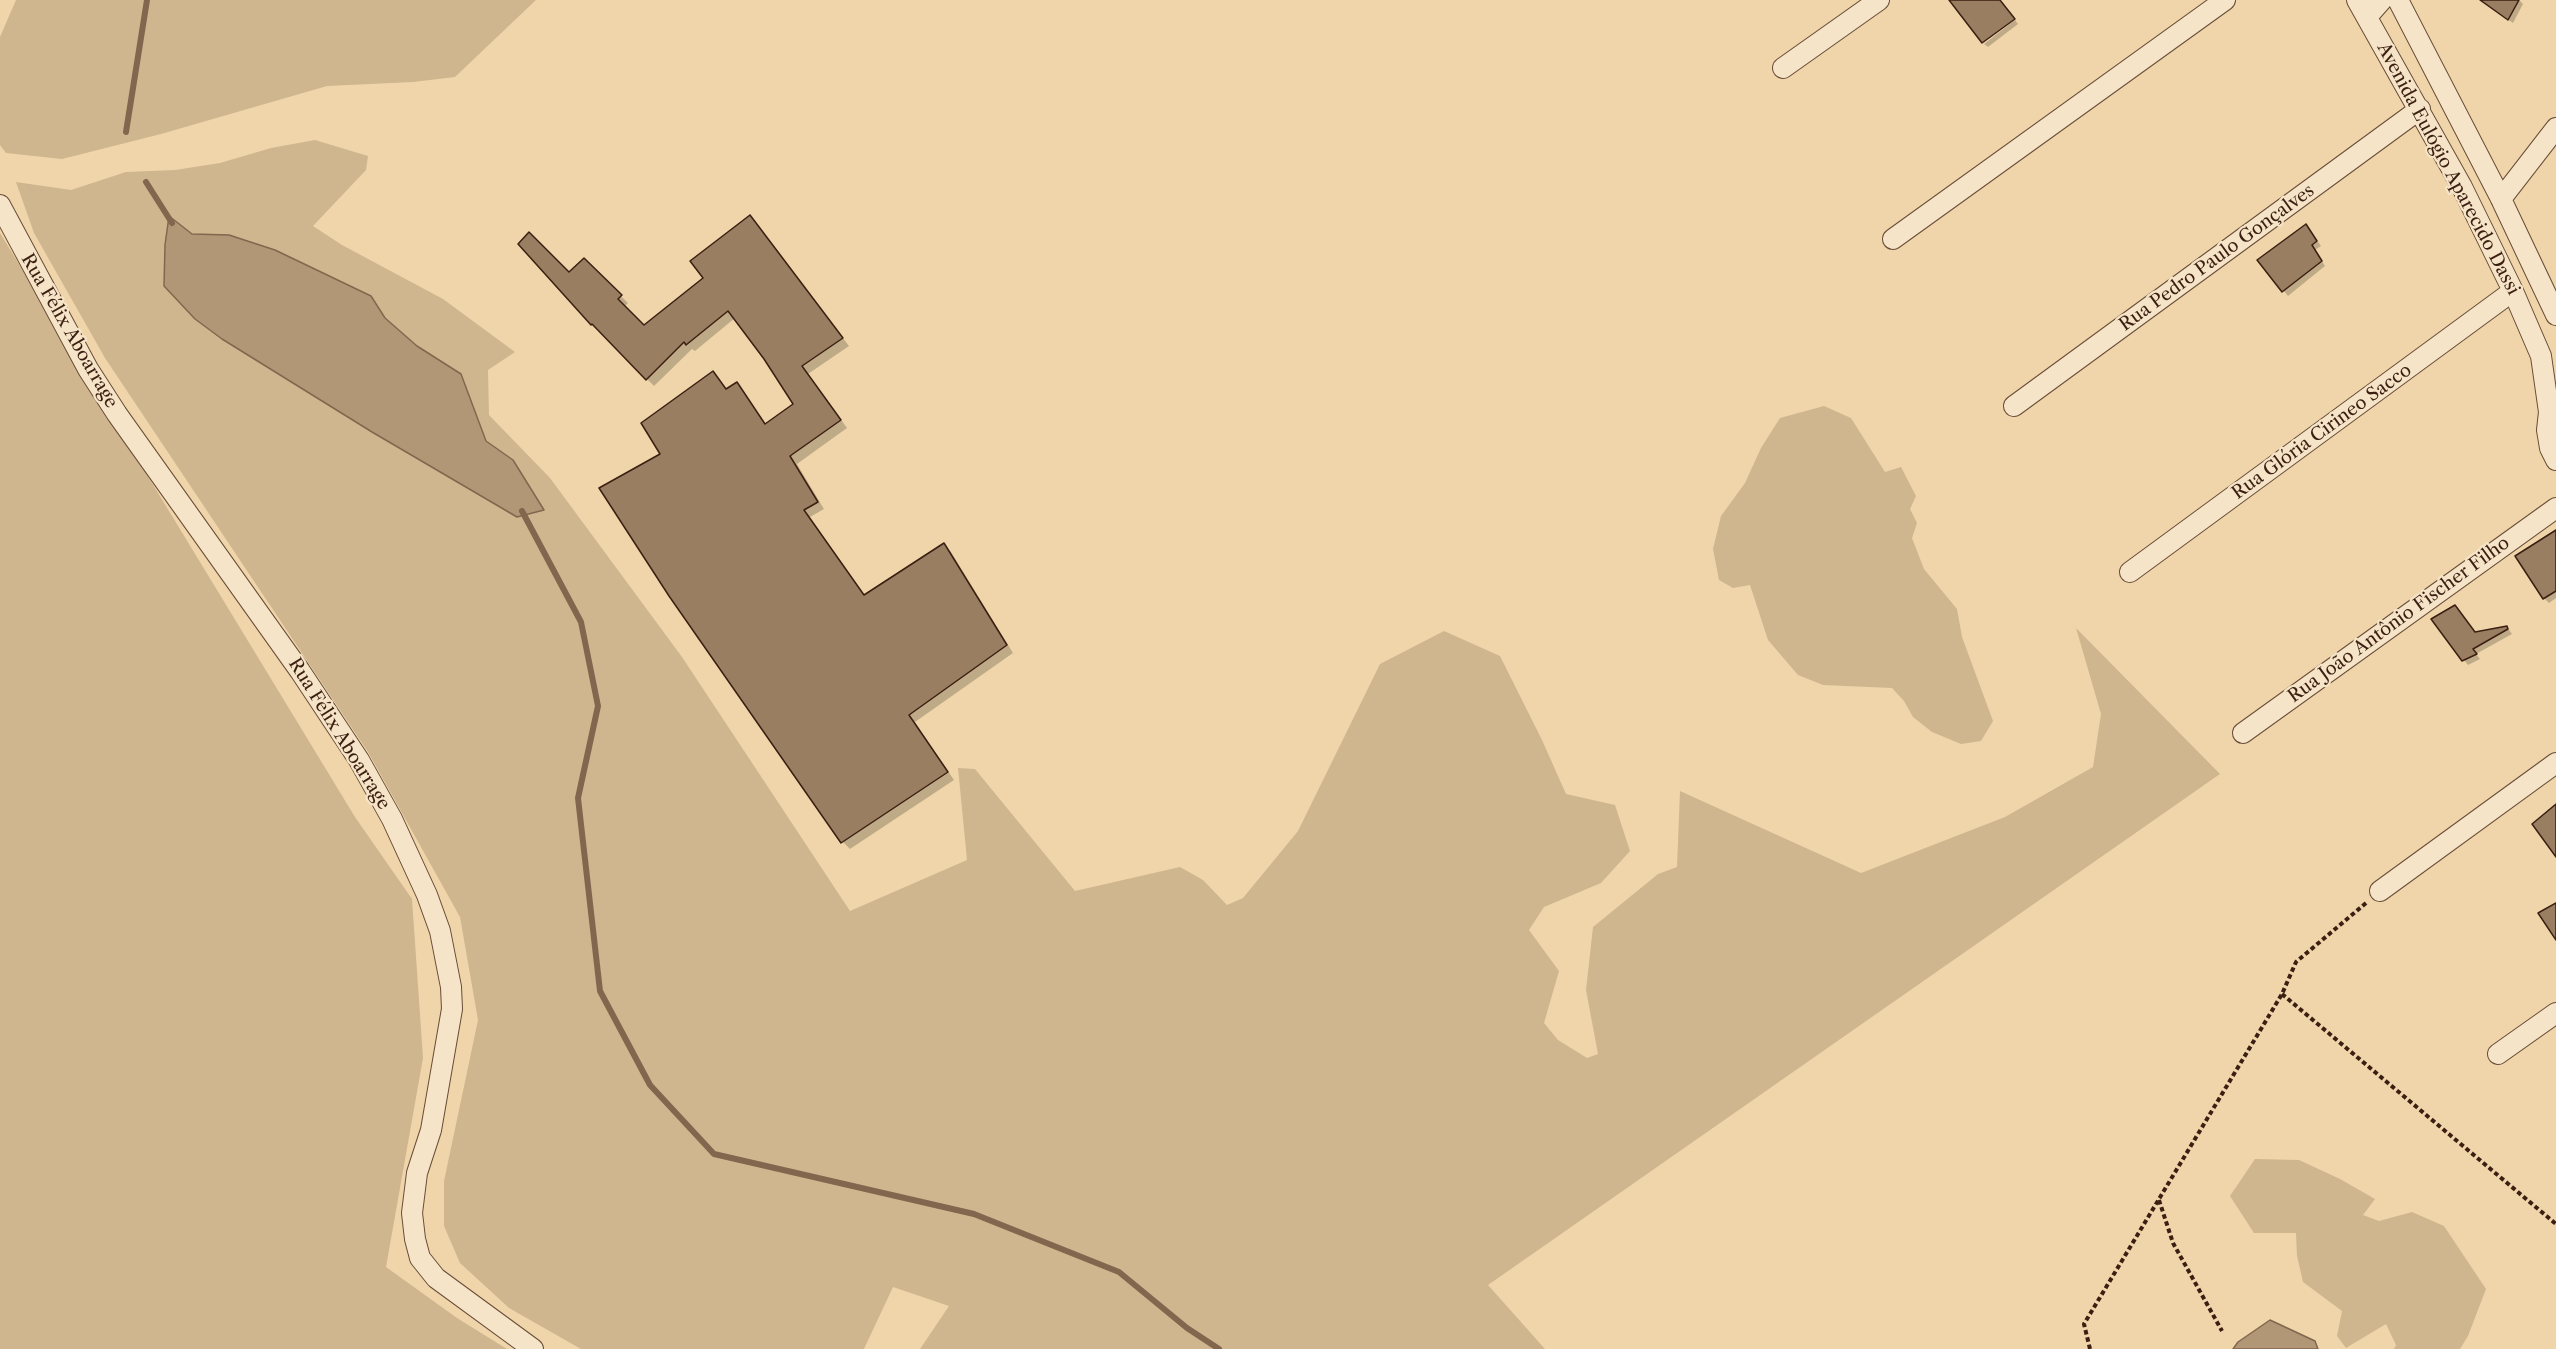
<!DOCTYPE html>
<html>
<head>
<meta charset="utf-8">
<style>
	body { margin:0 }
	canvas { display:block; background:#efd5a9 }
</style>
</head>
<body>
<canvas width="2556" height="1349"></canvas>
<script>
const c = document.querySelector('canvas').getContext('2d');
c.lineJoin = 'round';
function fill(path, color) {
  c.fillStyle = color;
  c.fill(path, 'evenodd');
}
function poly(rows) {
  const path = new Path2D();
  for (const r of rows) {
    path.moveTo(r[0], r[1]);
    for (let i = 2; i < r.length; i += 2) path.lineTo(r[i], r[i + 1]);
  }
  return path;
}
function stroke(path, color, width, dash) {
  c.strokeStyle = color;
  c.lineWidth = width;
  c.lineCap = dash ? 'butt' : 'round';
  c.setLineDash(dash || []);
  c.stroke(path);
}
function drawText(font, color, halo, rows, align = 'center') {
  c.font = font + ' "Libre Caslon Text",serif';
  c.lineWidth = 4.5;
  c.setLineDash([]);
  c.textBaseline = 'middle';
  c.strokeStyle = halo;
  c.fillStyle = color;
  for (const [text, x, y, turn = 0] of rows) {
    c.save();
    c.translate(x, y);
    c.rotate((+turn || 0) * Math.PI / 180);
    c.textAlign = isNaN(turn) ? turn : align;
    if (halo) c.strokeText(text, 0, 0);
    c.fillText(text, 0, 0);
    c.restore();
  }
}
const green = poly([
	[16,0,536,0,455,77,413,82,327,86,161,134,62,159,6,153,0,145,0,37],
	[315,140,368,156,366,170,313,226,342,245,443,299,515,352,488,370,489,415,550,478,682,657,850,911,967,860,958,768,975,769,1075,891,1180,867,1203,880,1227,905,1243,898,1298,831,1380,664,1444,631,1500,656,1542,740,1566,794,1615,805,1630,851,1601,883,1544,907,1529,930,1559,971,1544,1023,1558,1040,1587,1058,1598,1054,1586,990,1593,927,1658,874,1677,867,1680,791,1861,873,2005,817,2093,767,2101,714,2076,628,2220,774,1488,1285,1545,1349,920,1349,949,1306,893,1287,864,1349,581,1349,509,1308,460,1263,444,1226,444,1181,478,1020,460,917,368,752,105,358,34,233,16,182,71,190,126,172,175,170,220,163,271,148],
	[169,216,192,234,229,235,275,250,371,296,385,318,417,346,461,374,486,441,513,460,517,517,372,432,164,286,165,245],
	[0,233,355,817,412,899,423,1058,386,1267,457,1318,507,1349,0,1349],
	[1824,406,1851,418,1885,472,1901,467,1916,496,1910,509,1917,523,1912,538,1924,569,1957,609,1962,637,1993,721,1981,741,1961,744,1932,732,1913,717,1904,701,1892,688,1823,685,1798,675,1768,640,1750,585,1733,588,1719,580,1713,549,1721,516,1745,483,1761,448,1780,418],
	[2255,1159,2299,1160,2340,1179,2375,1199,2363,1215,2379,1221,2412,1212,2444,1226,2486,1289,2468,1336,2460,1349,2394,1349,2396,1345,2386,1324,2346,1348,2337,1336,2342,1311,2303,1282,2297,1256,2296,1233,2254,1233,2230,1196]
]);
const water = poly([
	[169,216,192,234,229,235,275,250,371,296,385,318,417,346,461,374,486,441,513,460,544,510,517,517,372,432,222,339,195,319,164,286,165,245,169,216],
	[2270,1320,2315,1341,2318,1349,2233,1349,2238,1342,2270,1320]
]);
const shadow = poly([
	[2480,0,2519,0,2523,4,2513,23],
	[2015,20,2018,24,1988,47,1984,44],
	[749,217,849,346,808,374,847,428,797,464,824,509,810,517,865,596,943,544,951,552,1013,653,915,722,954,780,850,849,843,842,662,455,713,373,727,390,737,384,766,424,795,405,766,358,735,318,695,351,692,349,654,386,592,324,520,244,569,274,584,260,628,303,624,307,644,327,705,278],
	[2310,230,2321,246,2315,250,2325,266,2288,296,2259,260],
	[2556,567,2556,598,2549,603,2544,598],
	[2507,627,2512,634,2476,654,2480,659,2468,665,2464,660,2476,634]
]);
const stream = poly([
	[126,132,147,0],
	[146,182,172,223],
	[522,511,581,622,598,706,578,798,600,991,650,1085,714,1154,974,1214,1119,1272,1187,1328,1219,1349]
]);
const building = poly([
	[1949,0,2000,0,2015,19,1982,43,1949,0],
	[2480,0,2519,0,2508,20,2480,0],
	[750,215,843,338,802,366,841,420,790,456,818,502,804,510,864,595,944,543,1007,645,909,715,948,772,841,843,669,596,599,488,660,454,641,423,713,371,726,389,737,382,765,424,793,404,764,359,728,311,686,345,684,342,646,380,592,324,591,325,518,244,529,232,569,272,584,258,622,295,618,299,644,325,703,278,690,261,750,215],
	[2306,224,2317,241,2312,245,2322,261,2282,292,2257,260,2306,224],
	[2556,530,2556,591,2543,599,2515,556,2556,530],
	[2455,605,2475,632,2507,626,2508,629,2473,649,2477,654,2462,661,2431,619,2455,605],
	[2556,804,2556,857,2532,824,2556,804],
	[2556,903,2556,940,2538,913,2556,903]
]);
const path = poly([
	[2282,994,2556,1224],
	[2159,1200,2173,1243,2222,1331],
	[2090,1349,2084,1324,2282,994,2296,962,2366,903]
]);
const minor = poly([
	[2357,0,2462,187,2513,291,2541,356,2549,412],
	[2398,0,2501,199,2556,315],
	[2367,17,2382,0],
	[1783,68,1879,0],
	[2501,199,2556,128],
	[0,205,88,369,117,414,300,671,359,760,392,819,427,895,440,931,451,987,452,1009,431,1130,417,1173,412,1213,415,1239,420,1258,436,1278,533,1349],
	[1893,239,2225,0],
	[2554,401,2549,412,2547,430,2550,448,2556,460],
	[2014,406,2420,109],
	[2130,572,2513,291],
	[2243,733,2556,508],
	[2380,891,2556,763],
	[2498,1054,2556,1013]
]);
const streetNames = [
	["Avenida Eulógio Aparecido Dassi",2448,169,62],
	["Rua Pedro Paulo Gonçalves",2217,258,-36],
	["Rua Félix Aboarrage",69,331,60],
	["Rua Glória Cirineo Sacco",2322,432,-36],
	["Rua João Antônio Fischer Filho",2399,620,-36],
	["Rua Félix Aboarrage",339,734,58]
];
fill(green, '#d0b68f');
fill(water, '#b29776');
stroke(water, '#82674e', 1.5);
fill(shadow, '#0003');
stroke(stream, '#82674e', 6);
fill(building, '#997e61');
stroke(building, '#3b1f12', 1.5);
stroke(minor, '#684c38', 22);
stroke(path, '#3b1f12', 4, [4.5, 3]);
stroke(minor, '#f5e4c7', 20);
drawText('18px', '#3b1f12', '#f5e4c7', streetNames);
</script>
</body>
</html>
